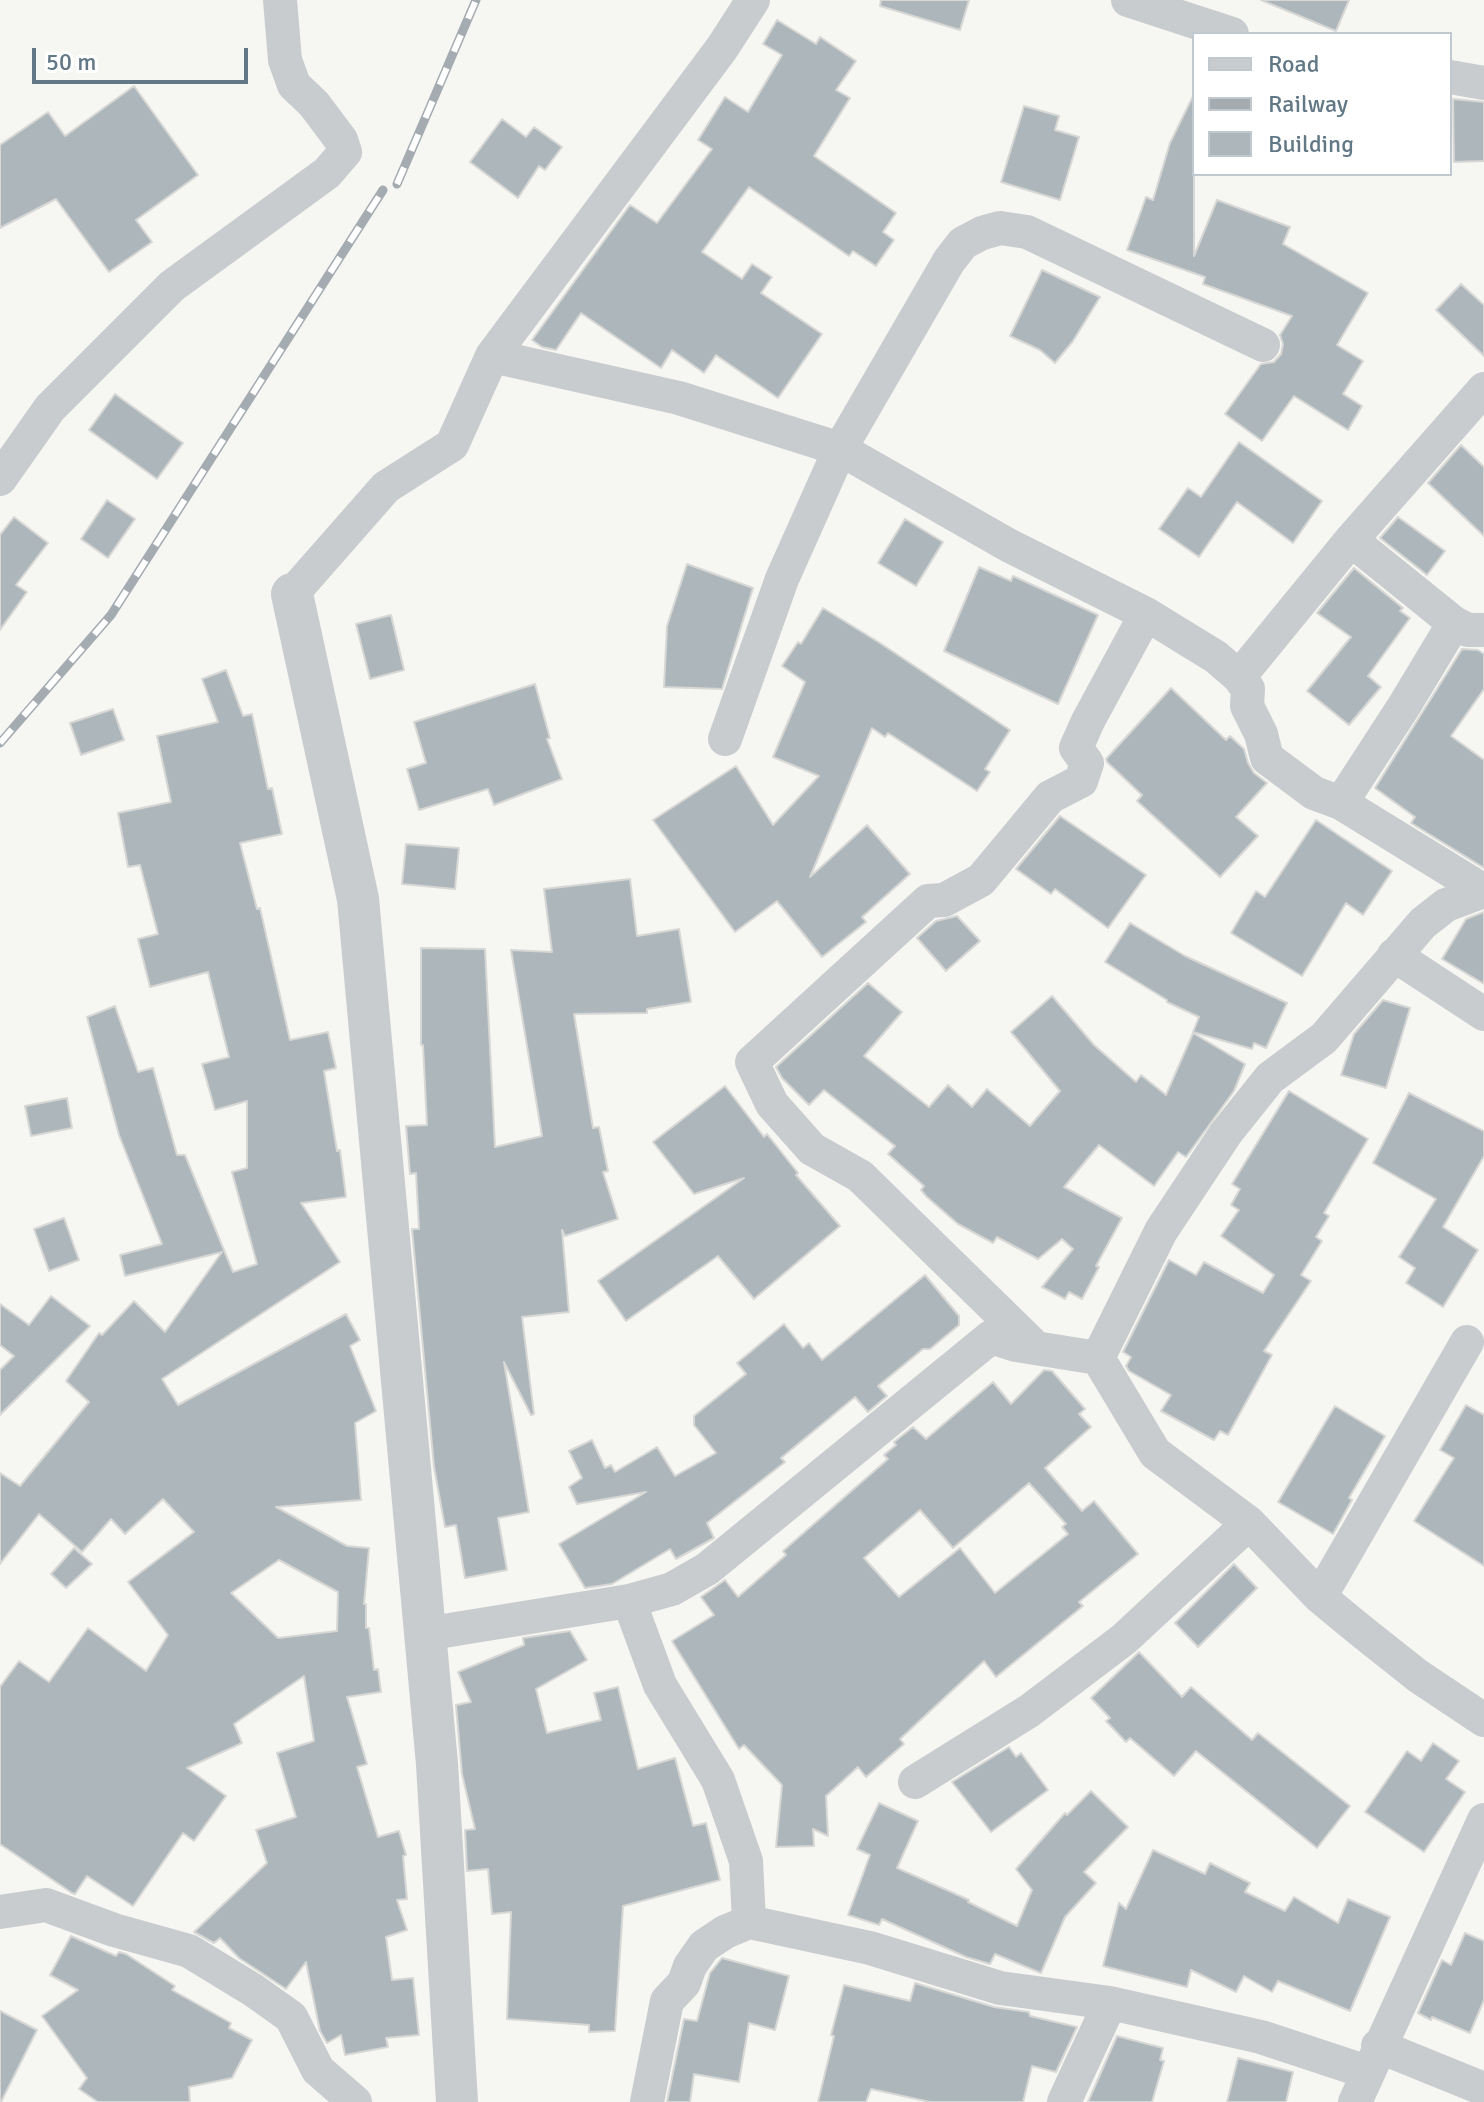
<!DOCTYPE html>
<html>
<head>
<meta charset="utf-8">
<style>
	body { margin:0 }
	#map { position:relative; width:1484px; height:2102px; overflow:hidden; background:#f6f6f2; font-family:Signika,sans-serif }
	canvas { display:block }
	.legend { position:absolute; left:1192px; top:32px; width:260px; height:144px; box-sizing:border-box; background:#fff; border:2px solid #c0c9cf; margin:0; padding:10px 14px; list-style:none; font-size:24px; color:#627886 }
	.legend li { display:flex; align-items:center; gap:16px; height:40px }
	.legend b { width:40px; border:2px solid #c0c9cf }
	.scale { position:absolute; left:32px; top:48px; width:216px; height:36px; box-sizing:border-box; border:4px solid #627886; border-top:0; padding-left:10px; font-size:24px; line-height:28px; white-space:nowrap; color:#627886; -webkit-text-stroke:6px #fff; paint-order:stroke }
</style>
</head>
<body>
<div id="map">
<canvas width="1484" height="2102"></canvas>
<ul class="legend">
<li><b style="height:10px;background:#c8ccce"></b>Road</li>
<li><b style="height:10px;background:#a5acb1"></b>Railway</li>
<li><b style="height:22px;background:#adb7bb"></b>Building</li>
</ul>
<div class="scale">50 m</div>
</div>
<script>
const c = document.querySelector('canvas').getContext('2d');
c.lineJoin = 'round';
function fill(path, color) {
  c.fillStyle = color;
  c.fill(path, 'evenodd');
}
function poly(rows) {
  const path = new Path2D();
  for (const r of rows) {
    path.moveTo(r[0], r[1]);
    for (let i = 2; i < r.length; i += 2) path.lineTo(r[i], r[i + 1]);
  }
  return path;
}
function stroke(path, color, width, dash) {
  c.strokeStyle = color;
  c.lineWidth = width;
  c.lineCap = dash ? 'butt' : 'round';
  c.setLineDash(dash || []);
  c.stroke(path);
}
const building = poly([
	[881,0,969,0,960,30,880,6,881,0],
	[1261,0,1349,0,1336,31,1261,0],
	[777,20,816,44,820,37,856,61,836,90,850,98,814,156,896,213,883,232,894,240,876,266,853,251,849,256,749,187,702,252,742,279,752,264,772,277,761,293,822,334,778,398,716,355,704,373,672,350,661,368,581,313,556,350,542,347,532,340,630,205,657,223,712,149,698,140,725,97,748,112,782,55,763,44,777,20],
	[134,86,198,175,136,220,152,242,109,272,56,199,0,228,0,145,48,112,65,136,134,86],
	[1194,94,1194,256,1217,200,1290,227,1283,244,1368,293,1337,345,1363,361,1343,394,1362,406,1348,430,1294,396,1262,441,1225,414,1261,364,1274,362,1281,354,1283,344,1280,335,1292,316,1203,284,1205,277,1127,250,1146,197,1153,200,1170,143,1194,94],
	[1453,99,1484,102,1484,161,1454,162,1453,99],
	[1024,106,1059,116,1055,130,1079,137,1060,200,1001,182,1024,106],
	[502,119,526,137,534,127,562,147,545,170,539,166,518,198,470,162,502,119],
	[1042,270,1100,297,1073,341,1055,363,1040,350,1010,336,1042,270],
	[1461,284,1484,305,1484,356,1436,310,1461,284],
	[115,394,183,443,157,479,89,430,115,394],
	[1239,442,1322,501,1293,543,1237,502,1199,557,1159,529,1188,488,1201,497,1239,442],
	[1461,445,1484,467,1484,536,1428,483,1461,445],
	[107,500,135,519,108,558,81,539,107,500],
	[14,517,48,543,16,585,27,592,0,630,0,535,14,517],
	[1398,517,1445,551,1427,575,1380,538,1398,517],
	[905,519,943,542,916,586,878,563,905,519],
	[687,564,753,588,722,689,664,687,667,626,687,564],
	[979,567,1011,581,1013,576,1098,615,1058,704,944,651,979,567],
	[1354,568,1403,608,1400,611,1410,618,1368,676,1381,687,1349,725,1307,691,1351,637,1317,613,1354,568],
	[823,608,880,643,1010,730,985,769,990,772,977,791,888,733,885,737,872,728,810,877,867,825,910,874,862,917,866,922,822,957,777,901,735,932,653,820,736,766,773,825,819,776,773,757,805,682,782,666,798,642,801,644,823,608],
	[391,615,404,670,370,679,356,624,391,615],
	[1462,649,1478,650,1484,654,1484,689,1451,736,1484,760,1484,868,1411,823,1415,817,1375,788,1462,649],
	[226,670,243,716,252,714,268,789,272,788,282,834,240,843,257,909,260,908,290,1040,328,1032,336,1068,324,1071,337,1151,340,1150,346,1197,301,1203,340,1262,162,1379,178,1405,346,1314,360,1340,350,1346,376,1411,355,1423,361,1500,276,1507,347,1546,369,1548,364,1604,366,1604,366,1628,369,1628,374,1670,378,1669,381,1692,347,1697,367,1764,357,1767,378,1837,399,1831,406,1855,403,1856,407,1899,397,1900,407,1930,386,1937,392,1980,413,1978,419,2035,386,2038,388,2047,345,2055,341,2035,327,2043,320,2031,306,1962,286,1989,239,1958,220,1938,214,1943,194,1932,267,1863,256,1830,296,1817,277,1753,314,1741,304,1676,234,1724,242,1743,187,1768,226,1796,194,1841,183,1833,133,1906,87,1876,75,1894,72,1893,0,1844,0,1687,19,1661,49,1682,88,1628,146,1671,168,1635,128,1582,194,1532,163,1499,125,1534,111,1519,82,1552,39,1514,0,1564,0,1473,20,1486,89,1402,66,1381,99,1333,102,1335,134,1301,165,1332,222,1252,125,1276,120,1255,162,1244,119,1135,87,1017,115,1006,138,1072,153,1068,177,1155,185,1155,233,1272,257,1264,232,1172,247,1168,247,1101,215,1110,202,1064,229,1057,208,972,150,987,138,939,158,934,140,865,128,867,118,813,171,802,157,736,218,722,202,679,226,670],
	[279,1560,338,1592,337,1631,278,1638,231,1593,279,1560],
	[535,684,550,738,547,739,562,779,494,805,488,789,419,810,407,769,426,763,414,722,535,684],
	[1171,688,1226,740,1230,736,1244,749,1248,763,1254,773,1267,783,1236,817,1258,836,1220,877,1137,801,1142,795,1107,762,1106,759,1171,688],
	[113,709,124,740,81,755,70,723,113,709],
	[1060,816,1146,875,1108,928,1055,889,1051,894,1016,869,1060,816],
	[1316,820,1392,871,1363,915,1346,903,1302,976,1231,933,1256,891,1265,897,1316,820],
	[406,844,459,848,455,889,402,884,406,844],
	[630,879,637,936,679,929,691,1002,647,1009,647,1013,574,1014,593,1128,599,1127,608,1171,603,1172,618,1219,565,1236,562,1230,569,1312,522,1317,534,1414,531,1415,504,1362,529,1512,498,1518,507,1570,465,1578,456,1525,445,1527,434,1467,412,1229,419,1229,416,1173,410,1174,406,1126,427,1125,423,1045,421,1045,421,948,485,949,495,1147,542,1136,511,950,552,952,544,889,630,879],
	[1484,912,1484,984,1442,959,1466,919,1484,912],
	[957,916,980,941,946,971,917,938,936,921,957,916],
	[1130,923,1185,956,1287,1003,1266,1048,1254,1043,1252,1049,1193,1032,1199,1017,1167,1002,1167,1000,1105,962,1130,923],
	[868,983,902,1012,864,1056,929,1107,948,1085,972,1107,987,1089,1030,1126,1060,1091,1011,1032,1052,996,1094,1045,1136,1082,1141,1075,1166,1095,1193,1033,1245,1064,1234,1091,1186,1157,1178,1152,1154,1186,1099,1145,1064,1187,1122,1218,1096,1266,1099,1267,1082,1299,1069,1292,1065,1299,1042,1287,1073,1249,1062,1239,1038,1259,997,1237,993,1243,958,1224,927,1197,921,1190,924,1186,888,1154,895,1146,824,1090,809,1105,782,1078,776,1067,868,983],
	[1383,1000,1410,1008,1386,1088,1341,1075,1354,1034,1383,1000],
	[725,1086,764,1137,767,1134,798,1173,796,1175,840,1226,754,1299,718,1256,626,1321,598,1281,744,1178,694,1194,653,1142,725,1086],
	[1289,1091,1368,1139,1324,1213,1329,1216,1316,1237,1322,1241,1301,1275,1311,1281,1264,1351,1272,1355,1228,1435,1220,1431,1214,1440,1161,1411,1171,1395,1129,1371,1126,1366,1131,1357,1123,1352,1169,1260,1196,1275,1204,1262,1263,1293,1274,1275,1221,1236,1239,1210,1231,1205,1240,1189,1232,1184,1289,1091],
	[1409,1093,1484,1131,1484,1156,1443,1227,1478,1250,1443,1307,1406,1283,1415,1268,1399,1257,1436,1199,1373,1163,1409,1093],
	[67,1098,72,1128,31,1136,25,1106,67,1098],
	[64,1218,79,1260,49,1271,34,1229,64,1218],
	[925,1275,959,1316,959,1325,930,1349,923,1349,878,1386,887,1396,868,1412,855,1397,781,1458,785,1462,707,1523,714,1538,676,1559,670,1549,612,1584,585,1588,559,1544,646,1492,577,1504,569,1487,582,1478,569,1451,592,1440,605,1468,611,1465,615,1472,657,1447,675,1476,716,1453,694,1425,694,1416,746,1374,737,1363,784,1324,803,1348,809,1343,822,1360,925,1275],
	[51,1296,90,1326,0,1415,0,1370,14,1356,0,1345,0,1304,29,1325,51,1296],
	[1044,1370,1052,1371,1085,1409,1079,1414,1091,1427,1045,1468,1082,1511,1094,1501,1138,1554,1079,1602,1083,1606,996,1677,984,1661,900,1739,904,1744,866,1777,858,1767,826,1796,828,1836,813,1829,814,1846,776,1847,782,1785,744,1745,739,1749,672,1641,714,1615,701,1597,725,1580,738,1597,786,1555,783,1551,888,1459,884,1455,896,1445,894,1442,913,1427,926,1439,993,1382,1011,1404,1044,1370],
	[1029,1483,1066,1524,1062,1527,1068,1534,995,1593,960,1548,899,1597,864,1558,920,1510,953,1548,1029,1483],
	[1466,1405,1484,1415,1484,1566,1414,1521,1454,1458,1440,1450,1466,1405],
	[1335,1406,1385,1436,1349,1498,1352,1500,1333,1534,1278,1502,1335,1406],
	[74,1548,92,1564,66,1588,51,1574,74,1548],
	[1234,1564,1257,1588,1198,1647,1175,1623,1234,1564],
	[570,1631,587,1660,536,1689,547,1733,601,1720,594,1693,618,1687,638,1769,675,1758,693,1826,706,1823,720,1880,623,1906,615,2031,589,2032,589,2025,507,2019,511,1912,492,1914,488,1869,467,1871,465,1830,475,1829,462,1774,456,1705,471,1702,458,1672,524,1645,523,1638,570,1631],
	[1139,1652,1182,1697,1191,1687,1252,1740,1258,1733,1350,1806,1317,1848,1196,1751,1174,1776,1130,1738,1126,1742,1106,1721,1110,1718,1091,1698,1139,1652],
	[1433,1743,1459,1761,1446,1779,1465,1792,1424,1852,1365,1812,1407,1751,1421,1761,1433,1743],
	[1009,1747,1016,1757,1021,1753,1048,1790,991,1832,952,1782,1009,1747],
	[1091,1791,1128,1827,1084,1872,1096,1883,1065,1917,1041,1973,995,1954,990,1964,966,1957,882,1919,879,1925,848,1915,870,1855,857,1849,879,1803,918,1821,897,1868,969,1900,968,1902,1017,1926,1032,1890,1016,1869,1065,1813,1067,1815,1091,1791],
	[1153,1850,1205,1874,1210,1863,1250,1883,1245,1892,1285,1911,1294,1897,1338,1923,1348,1899,1390,1917,1350,2011,1278,1981,1272,1992,1244,1976,1236,1992,1191,1970,1187,1987,1103,1966,1119,1903,1126,1909,1153,1850],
	[1465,1933,1484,1941,1484,2000,1470,2033,1432,2017,1431,2020,1418,2013,1442,1960,1451,1965,1465,1933],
	[71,1936,116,1956,119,1952,126,1954,175,1986,172,1990,231,2023,229,2028,252,2040,232,2078,189,2087,190,2102,98,2102,79,2089,87,2078,42,2016,78,1990,50,1975,71,1936],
	[722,1958,789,1976,775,2030,749,2023,739,2082,694,2074,690,2102,667,2102,684,2019,697,2021,710,1973,722,1958],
	[915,1983,994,2007,1029,2012,1030,2016,1077,2027,1056,2072,1032,2066,1023,2102,930,2102,871,2089,866,2102,818,2102,834,2036,831,2035,844,1985,910,2001,915,1983],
	[0,2011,37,2030,1,2102,0,2102,0,2011],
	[1117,2036,1163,2048,1160,2060,1164,2061,1152,2102,1088,2102,1117,2036],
	[1238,2058,1293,2072,1286,2102,1227,2102,1238,2058]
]);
const minor = poly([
	[1128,0,1232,34],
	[1450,77,1484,83],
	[492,356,679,398,840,449,1008,545,1146,614,1216,657,1239,677,1248,689,1247,706,1261,734,1267,758,1314,793,1341,803,1484,891],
	[0,479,50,408,172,286,327,173,345,152,341,140,314,104,294,85,285,60,280,0],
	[1351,540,1454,623,1468,630,1484,630],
	[292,594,386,487,452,445,492,356,722,48,753,0],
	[1239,677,1351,540,1484,389],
	[725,739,782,579,840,449,949,261,963,243,982,233,1000,228,1027,232,1263,345],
	[1341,803,1404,706,1454,623],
	[1394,955,1484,1014],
	[1035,1347,860,1176,812,1149,772,1104,752,1062,928,901,944,900,981,880,1050,797,1081,781,1087,763,1076,748,1088,721,1146,614],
	[1098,1358,1161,1231,1226,1133,1270,1078,1324,1038,1423,923,1446,905,1484,891],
	[1320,1597,1467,1342],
	[629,1601,660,1685,718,1780,746,1861,749,1922],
	[425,1634,629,1601,672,1589,707,1569,991,1337,1016,1345,1098,1358,1155,1453,1249,1523,1320,1597,1360,1630,1418,1676,1484,1720],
	[915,1782,1029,1711,1124,1639,1249,1523],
	[0,1912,46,1905,114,1930,189,1951,253,1990,291,2017,318,2070,355,2102],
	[1378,2046,1484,2089],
	[647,2102,667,2001,684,1983,690,1966,704,1946,725,1932,749,1922,870,1948,1000,1988,1110,2003,1261,2037,1367,2072],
	[1064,2102,1110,2003],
	[1355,2102,1484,1820]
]);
const tertiary = poly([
	[292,594,358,899,437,1764,457,2102]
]);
const rail = poly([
	[397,184,476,0],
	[0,743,111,615,383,190]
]);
fill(building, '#adb7bb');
stroke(building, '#d7d7d5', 2);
stroke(minor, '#c8ccce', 34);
stroke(tertiary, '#c8ccce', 42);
stroke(rail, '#a5acb1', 9);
stroke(rail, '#fff', 6, [18]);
</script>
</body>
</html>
